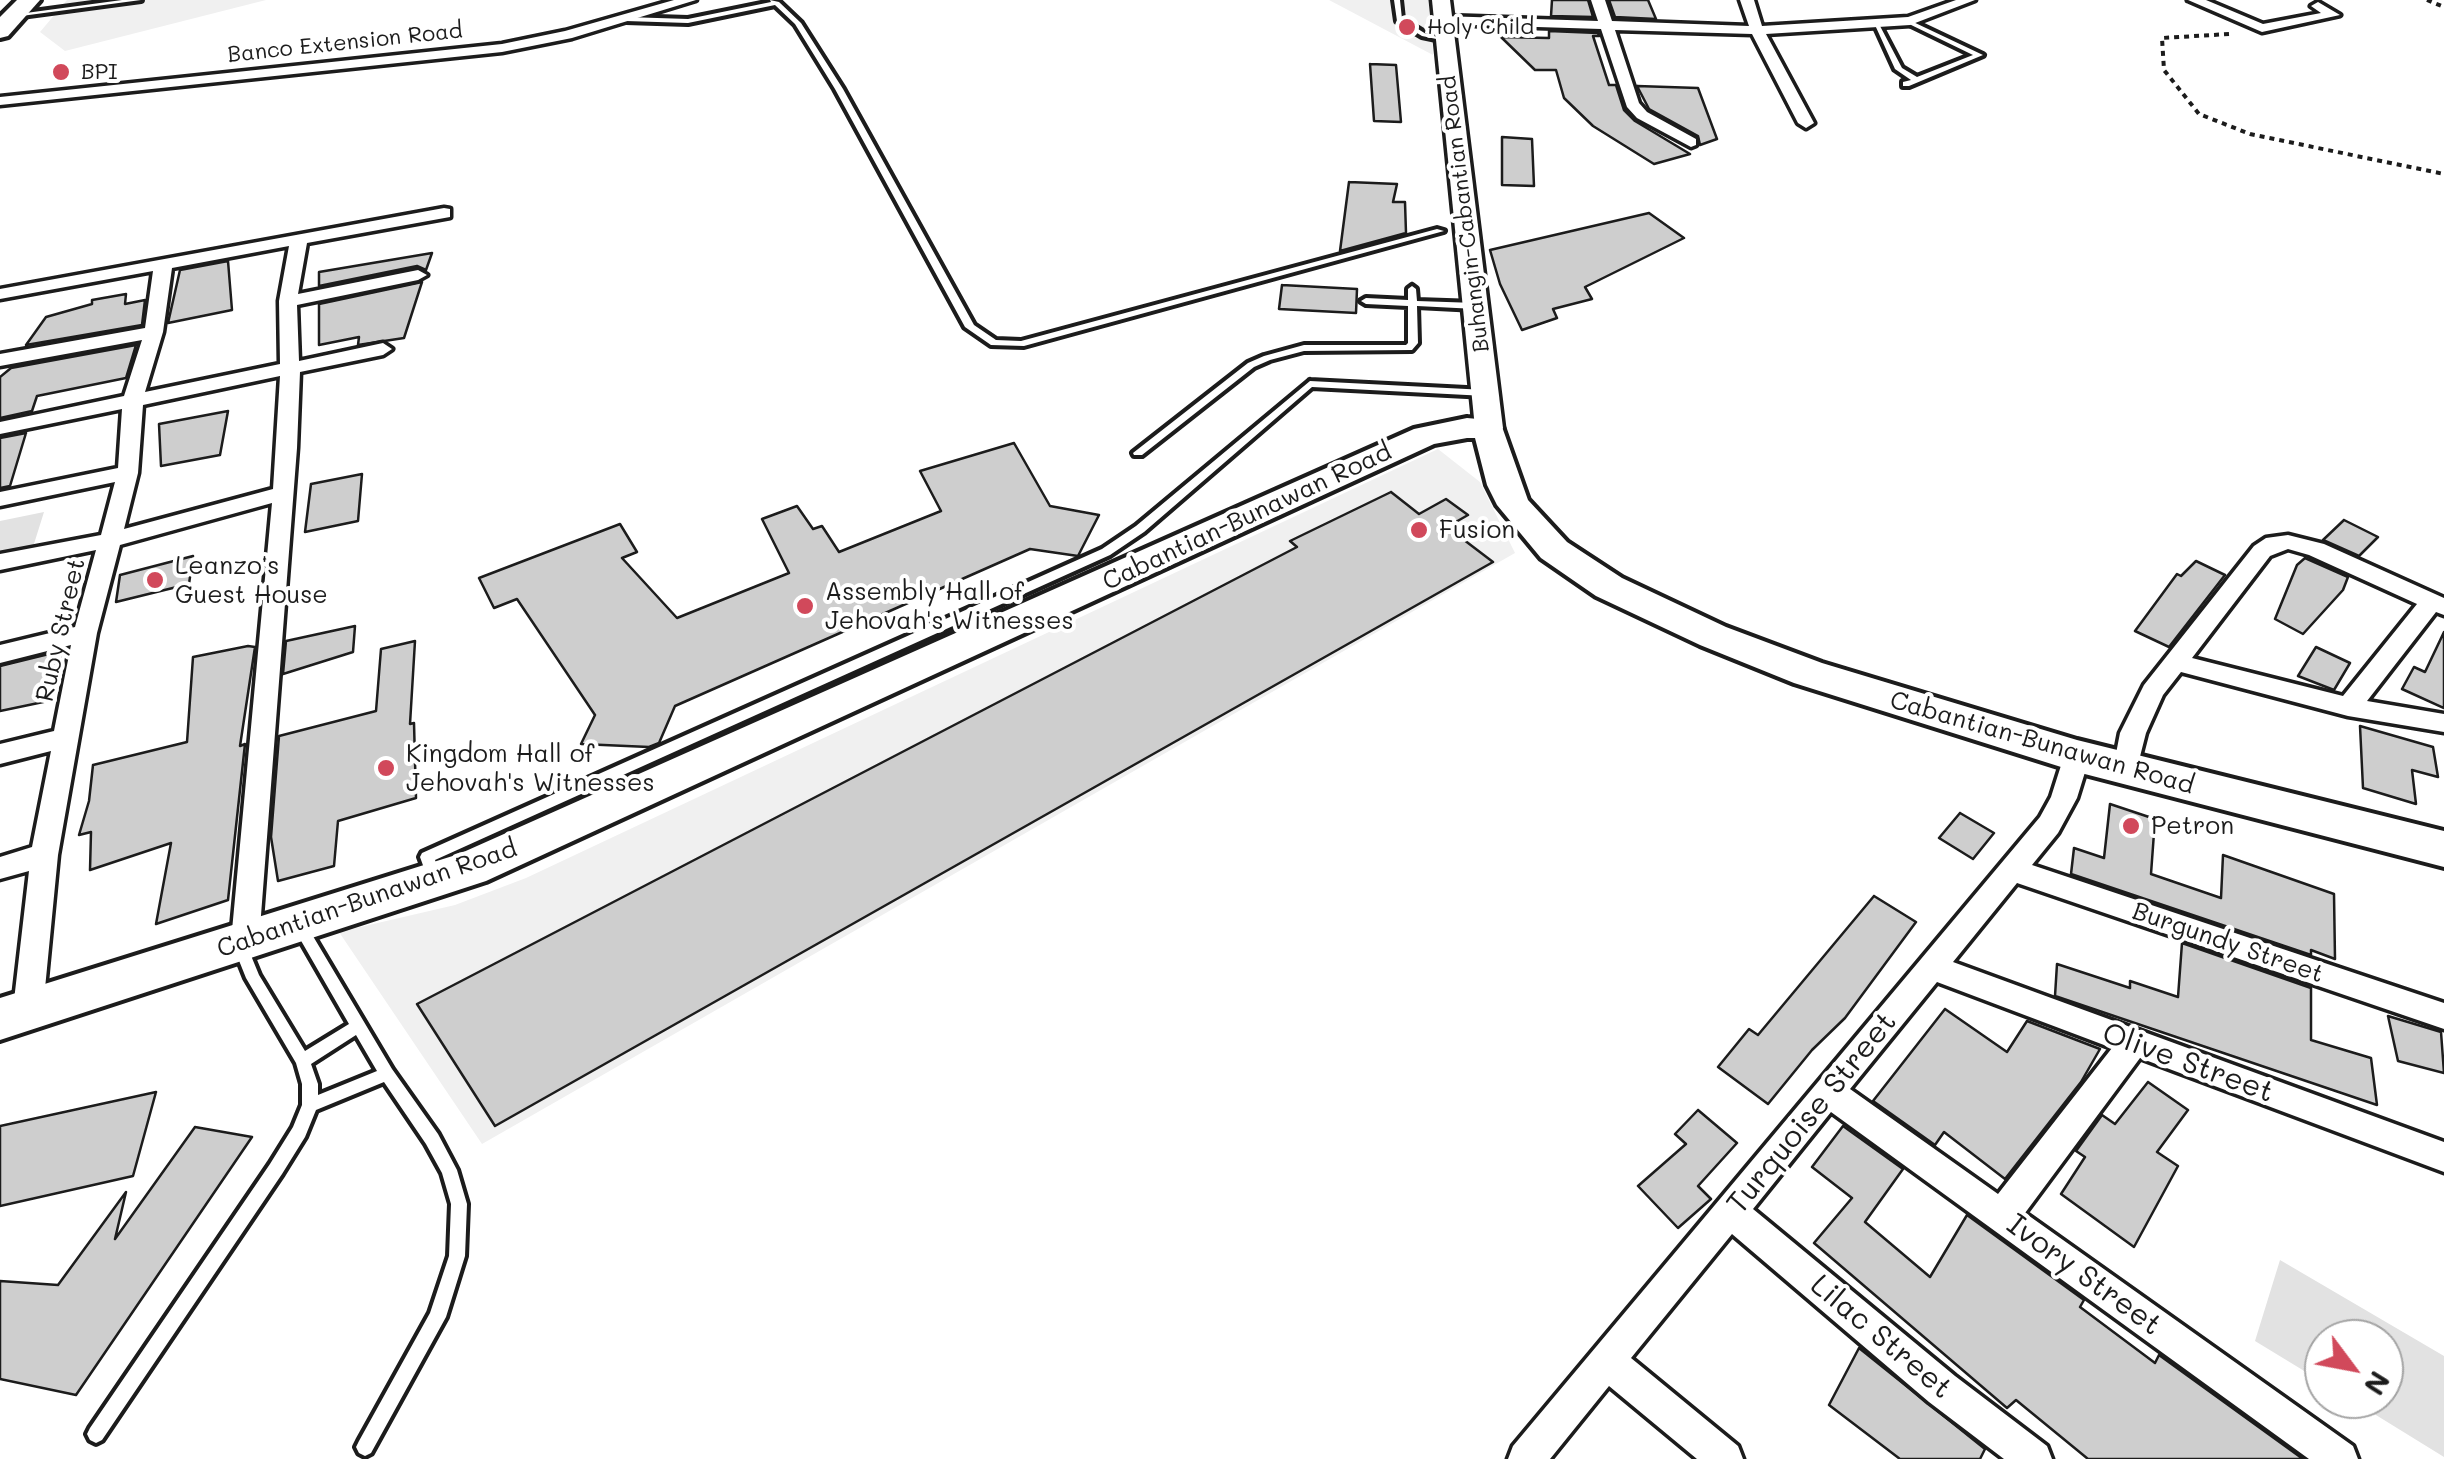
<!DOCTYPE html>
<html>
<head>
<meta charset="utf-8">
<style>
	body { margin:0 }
	#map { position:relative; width:2444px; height:1459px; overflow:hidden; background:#fff; font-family:Mali,sans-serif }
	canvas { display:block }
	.north { position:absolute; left:2304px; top:1319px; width:100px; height:100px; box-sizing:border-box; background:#fff; border:2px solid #a4a4a4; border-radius:50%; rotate:122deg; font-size:28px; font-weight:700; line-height:40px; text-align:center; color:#1c1c1c }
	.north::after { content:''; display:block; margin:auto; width:35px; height:45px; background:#d1495b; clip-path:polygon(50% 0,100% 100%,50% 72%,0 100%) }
</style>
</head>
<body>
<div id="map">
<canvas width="2444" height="1459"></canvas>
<div class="north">N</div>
</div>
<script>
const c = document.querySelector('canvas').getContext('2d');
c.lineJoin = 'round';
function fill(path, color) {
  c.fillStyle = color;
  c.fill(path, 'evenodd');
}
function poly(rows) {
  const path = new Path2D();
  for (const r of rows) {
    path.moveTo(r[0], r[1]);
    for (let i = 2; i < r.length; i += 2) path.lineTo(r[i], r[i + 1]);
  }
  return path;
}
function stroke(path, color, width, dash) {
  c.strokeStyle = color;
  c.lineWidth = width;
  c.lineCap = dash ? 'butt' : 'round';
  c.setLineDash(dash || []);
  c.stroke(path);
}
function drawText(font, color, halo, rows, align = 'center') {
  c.font = font + ' Mali,sans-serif';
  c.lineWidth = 8;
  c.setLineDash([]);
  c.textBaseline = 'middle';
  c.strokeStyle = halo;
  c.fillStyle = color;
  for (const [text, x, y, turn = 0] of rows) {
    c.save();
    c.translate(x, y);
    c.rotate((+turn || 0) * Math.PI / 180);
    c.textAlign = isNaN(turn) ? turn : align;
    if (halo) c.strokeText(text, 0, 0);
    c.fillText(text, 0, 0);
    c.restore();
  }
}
const built = poly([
	[67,0,266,0,65,51,40,32],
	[1329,0,1430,0,1433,55],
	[1438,449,1480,482,1515,553,482,1144,339,932,455,905,526,878]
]);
const green = poly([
	[44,512,33,547,0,553,0,521],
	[2280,1260,2444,1356,2444,1457,2350,1399,2384,1399,2384,1339,2324,1339,2324,1383,2255,1341]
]);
const building = poly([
	[1552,0,1588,0,1593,17,1551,16,1552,0],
	[1609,0,1648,0,1656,19,1615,17,1609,0],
	[1549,31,1598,33,1599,36,1593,36,1609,85,1616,85,1624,110,1635,121,1690,154,1654,164,1593,126,1564,98,1556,70,1535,70,1501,37,1549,38,1549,31],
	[1370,64,1396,65,1401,122,1374,121,1370,64],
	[1637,86,1698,88,1717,139,1700,145,1698,136,1649,109,1637,86],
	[1502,137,1532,139,1534,186,1502,185,1502,137],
	[1349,182,1397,184,1393,202,1405,202,1406,233,1340,251,1349,182],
	[1649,213,1684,238,1585,287,1592,299,1553,309,1557,318,1522,330,1500,284,1490,250,1649,213],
	[432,253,426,270,417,266,319,286,319,272,432,253],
	[228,261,232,310,168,323,180,270,228,261],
	[422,282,404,338,358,345,359,337,319,345,319,304,422,282],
	[1282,285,1357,289,1356,313,1279,309,1282,285],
	[126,294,125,304,145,300,142,325,26,345,46,317,92,304,92,300,126,294],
	[136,345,126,378,37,396,32,411,0,418,0,377,11,368,136,345],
	[228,411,220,455,161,466,159,424,228,411],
	[26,433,10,486,0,488,0,438,26,433],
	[1014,443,1050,506,1099,515,1078,556,1030,549,675,706,659,743,649,747,581,744,595,715,517,599,494,608,479,578,620,524,637,552,622,558,677,618,789,573,762,519,797,506,813,529,822,526,839,552,941,511,920,471,1014,443],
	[362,474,358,521,305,532,311,484,362,474],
	[1391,492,1419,514,1446,499,1468,515,1447,527,1493,562,495,1126,417,1004,1297,547,1290,541,1391,492],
	[2344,520,2378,537,2359,556,2323,540,2344,520],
	[193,556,189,584,116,602,120,575,193,556],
	[2305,558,2348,577,2343,590,2303,634,2275,619,2297,565,2305,558],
	[2196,561,2225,575,2169,647,2135,631,2177,574,2181,576,2196,561],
	[355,626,353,652,283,674,286,641,355,626],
	[2444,632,2444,708,2402,689,2414,667,2425,672,2444,632],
	[415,641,410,724,414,723,416,798,338,821,334,866,278,881,271,837,279,736,376,711,381,649,415,641],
	[248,646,255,647,240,746,245,744,228,900,156,924,171,843,90,870,91,832,79,835,89,801,93,765,187,742,193,657,248,646],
	[2316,647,2350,663,2334,690,2298,676,2316,647],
	[61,651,60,668,48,701,0,711,0,666,61,651],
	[2360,726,2433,747,2438,777,2412,770,2416,804,2363,788,2360,726],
	[2110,804,2155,819,2151,874,2221,898,2223,855,2334,894,2335,959,2311,950,2311,955,2071,874,2074,848,2104,858,2110,804],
	[1960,813,1994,833,1973,859,1939,838,1960,813],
	[1874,896,1916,922,1845,1018,1812,1050,1768,1104,1718,1067,1749,1029,1758,1035,1874,896],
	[2182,943,2311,988,2311,1040,2371,1058,2377,1105,2055,996,2057,964,2130,988,2130,981,2178,997,2182,943],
	[1945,1009,2007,1052,2027,1021,2100,1049,2081,1082,2005,1179,1944,1132,1935,1145,1873,1101,1945,1009],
	[2388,1016,2441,1032,2444,1073,2398,1061,2388,1016],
	[2148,1082,2188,1110,2157,1152,2178,1166,2134,1247,2061,1194,2085,1157,2076,1151,2102,1115,2115,1124,2148,1082],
	[156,1092,133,1176,0,1206,0,1126,156,1092],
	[1698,1110,1737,1143,1698,1186,1711,1199,1678,1228,1638,1186,1686,1144,1675,1134,1698,1110],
	[1843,1126,1903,1169,1865,1222,1930,1277,1967,1215,2084,1300,2080,1307,2155,1363,2159,1355,2303,1459,2088,1459,2016,1400,2007,1408,1814,1243,1852,1198,1812,1167,1843,1126],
	[195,1127,252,1137,76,1395,0,1379,0,1281,58,1285,126,1192,115,1239,195,1127],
	[1859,1348,1985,1449,1980,1459,1900,1459,1829,1405,1859,1348]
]);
const path = poly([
	[2427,0,2444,7],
	[2229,34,2162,38,2164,70,2199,114,2250,134,2444,174]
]);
const service = poly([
	[122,0,141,0,14,17,11,15,122,0],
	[770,0,779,2,801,23,843,89,974,325,996,340,1021,341,1437,229,1444,231,1024,346,991,345,965,327,835,89,795,24,775,5,688,23,626,21,623,19,626,17,688,19,771,2,770,0],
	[1394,0,1400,0,1402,19,1426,34,1446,39,1446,41,1422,36,1397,21,1394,0],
	[1905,20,1909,20,1983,55,1909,86,1903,86,1903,82,1911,80,1895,69,1875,25,1880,26,1902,68,1917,77,1973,55,1905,22,1905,20],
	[1412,286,1416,289,1417,301,1476,303,1481,306,1476,309,1417,306,1418,343,1412,350,1304,351,1270,360,1254,367,1142,455,1134,455,1133,453,1248,363,1264,356,1304,345,1406,345,1408,343,1408,306,1366,304,1361,301,1366,298,1408,300,1408,289,1412,286],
	[1310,381,1486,390,1491,393,1486,396,1312,387,1144,532,1110,555,435,860,441,878,439,882,434,884,429,882,420,857,422,853,1102,549,1136,526,1310,381],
	[299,919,304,921,392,1069,438,1134,457,1170,467,1204,465,1256,446,1317,371,1453,365,1456,359,1453,356,1447,359,1441,430,1313,449,1256,451,1204,442,1173,426,1144,384,1082,316,1110,305,1137,282,1174,102,1440,96,1443,90,1440,87,1434,90,1428,270,1164,293,1127,302,1105,302,1084,296,1063,246,978,238,958,240,943,245,941,250,943,252,958,259,975,305,1051,349,1024,292,925,294,921,299,919],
	[356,1035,377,1071,318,1095,318,1084,311,1064,356,1035]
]);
const minor = poly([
	[674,0,696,0,572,38,502,52,0,105,0,97,502,44,565,31,674,0],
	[1591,0,1605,0,1612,21,1749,26,1740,0,1754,0,1762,26,1908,17,1956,0,1975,0,1910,25,1766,34,1814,123,1806,128,1798,123,1752,34,1615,30,1639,103,1647,112,1696,139,1696,145,1691,147,1637,118,1627,107,1601,29,1442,24,1435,20,1442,16,1598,21,1591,0],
	[2188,0,2206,0,2263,24,2321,13,2311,6,2318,2,2340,15,2262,32,2188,0],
	[444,208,450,209,450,217,307,243,298,294,418,270,427,275,418,280,297,305,299,361,383,343,392,349,383,355,300,372,297,448,259,941,255,950,245,953,235,950,231,941,272,503,120,545,97,633,58,855,43,1009,38,1018,28,1022,18,1018,13,1009,29,871,0,879,0,857,32,847,51,751,0,764,0,744,54,731,71,645,0,663,0,645,75,627,96,550,0,570,0,554,101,535,115,482,0,506,0,492,118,468,122,409,0,434,0,422,124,396,142,340,0,366,0,354,145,328,153,271,0,299,0,289,444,208],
	[289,246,279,301,280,364,145,392,163,332,172,268,289,246],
	[280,376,273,489,124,529,138,473,143,405,280,376],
	[2288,535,2324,544,2444,598,2444,615,2436,612,2367,701,2444,714,2444,732,2348,716,2181,672,2163,695,2146,733,2135,776,2117,776,2113,769,2120,733,2144,685,2254,546,2266,538,2288,535],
	[2288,549,2309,555,2417,604,2343,696,2192,658,2270,556,2288,549],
	[2077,746,2086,749,2090,756,2077,798,2058,833,2032,865,2444,1003,2444,1029,2017,883,1953,962,2444,1142,2444,1172,2140,1058,2025,1213,2353,1446,2358,1459,2309,1459,1831,1112,1753,1209,1955,1376,2047,1446,2052,1459,2004,1459,1929,1402,1732,1234,1631,1358,1738,1446,1743,1459,1697,1459,1609,1386,1550,1459,1508,1459,1513,1446,2040,817,2051,797,2064,756,2068,749,2077,746],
	[1937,982,2112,1048,1998,1194,1850,1089,1937,982]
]);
const secondary = poly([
	[1432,0,1450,0,1503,428,1499,434,1489,437,1479,434,1475,428,1432,0]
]);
const primary = poly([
	[1467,418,1500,421,1528,500,1567,542,1622,578,1726,627,1822,663,2077,740,2444,831,2444,867,2077,772,1794,683,1700,645,1596,596,1541,558,1497,505,1487,485,1475,438,1467,438,1434,444,486,881,0,1040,0,998,459,854,1414,429,1467,418]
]);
const trunk = poly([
	[17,0,40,0,8,36,0,38,0,17,17,0]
]);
const markers = [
	[1407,27,10,"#d1495b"],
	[61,72,10,"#d1495b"],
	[1419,530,10,"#d1495b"],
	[155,580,10,"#d1495b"],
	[805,606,10,"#d1495b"],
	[386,768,10,"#d1495b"],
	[2131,826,10,"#d1495b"]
];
const farPoinames = [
	["Holy Child",1427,27],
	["BPI",81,72]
];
const farStreetnames = [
	["Banco Extension Road",345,43,-6],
	["Buhangin-Cabantian Road",1465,214,-97]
];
const streetNames = [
	["Cabantian-Bunawan Road",1247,517,-25],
	["Ruby Street",61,630,-77],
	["Cabantian-Bunawan Road",2042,743,16],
	["Cabantian-Bunawan Road",367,899,-19],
	["Burgundy Street",2228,943,19]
];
const poiNames = [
	["Fusion",1439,530],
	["Leanzo's",175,566],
	["Guest House",175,595],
	["Assembly Hall of",825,592],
	["Jehovah's Witnesses",825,621],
	["Kingdom Hall of",406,754],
	["Jehovah's Witnesses",406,783],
	["Petron",2151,826]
];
const nearStreetnames = [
	["Olive Street",2188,1063,20],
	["Turquoise Street",1812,1113,-51],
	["Ivory Street",2084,1275,36],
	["Lilac Street",1881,1337,40]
];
fill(built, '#f0f0f0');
fill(green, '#e2e2e2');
fill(building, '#cecece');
stroke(building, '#1c1c1c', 2.5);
stroke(service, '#1c1c1c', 8);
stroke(minor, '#1c1c1c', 7);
stroke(secondary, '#1c1c1c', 7);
stroke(primary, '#1c1c1c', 8);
stroke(trunk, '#1c1c1c', 8);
stroke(path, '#1c1c1c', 4, [5, 5]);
fill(service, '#fff');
fill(minor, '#fff');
fill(secondary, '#fff');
fill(primary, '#fff');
fill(trunk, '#fff');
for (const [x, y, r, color] of markers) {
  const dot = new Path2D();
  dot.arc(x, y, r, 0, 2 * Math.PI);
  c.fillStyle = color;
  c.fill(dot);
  stroke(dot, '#fff', 4);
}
drawText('22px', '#1c1c1c', '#fff', farPoinames, 'left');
drawText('22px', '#1c1c1c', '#fff', farStreetnames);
drawText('25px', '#1c1c1c', '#fff', streetNames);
drawText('25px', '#1c1c1c', '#fff', poiNames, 'left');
drawText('30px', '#1c1c1c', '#fff', nearStreetnames);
</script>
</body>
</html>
